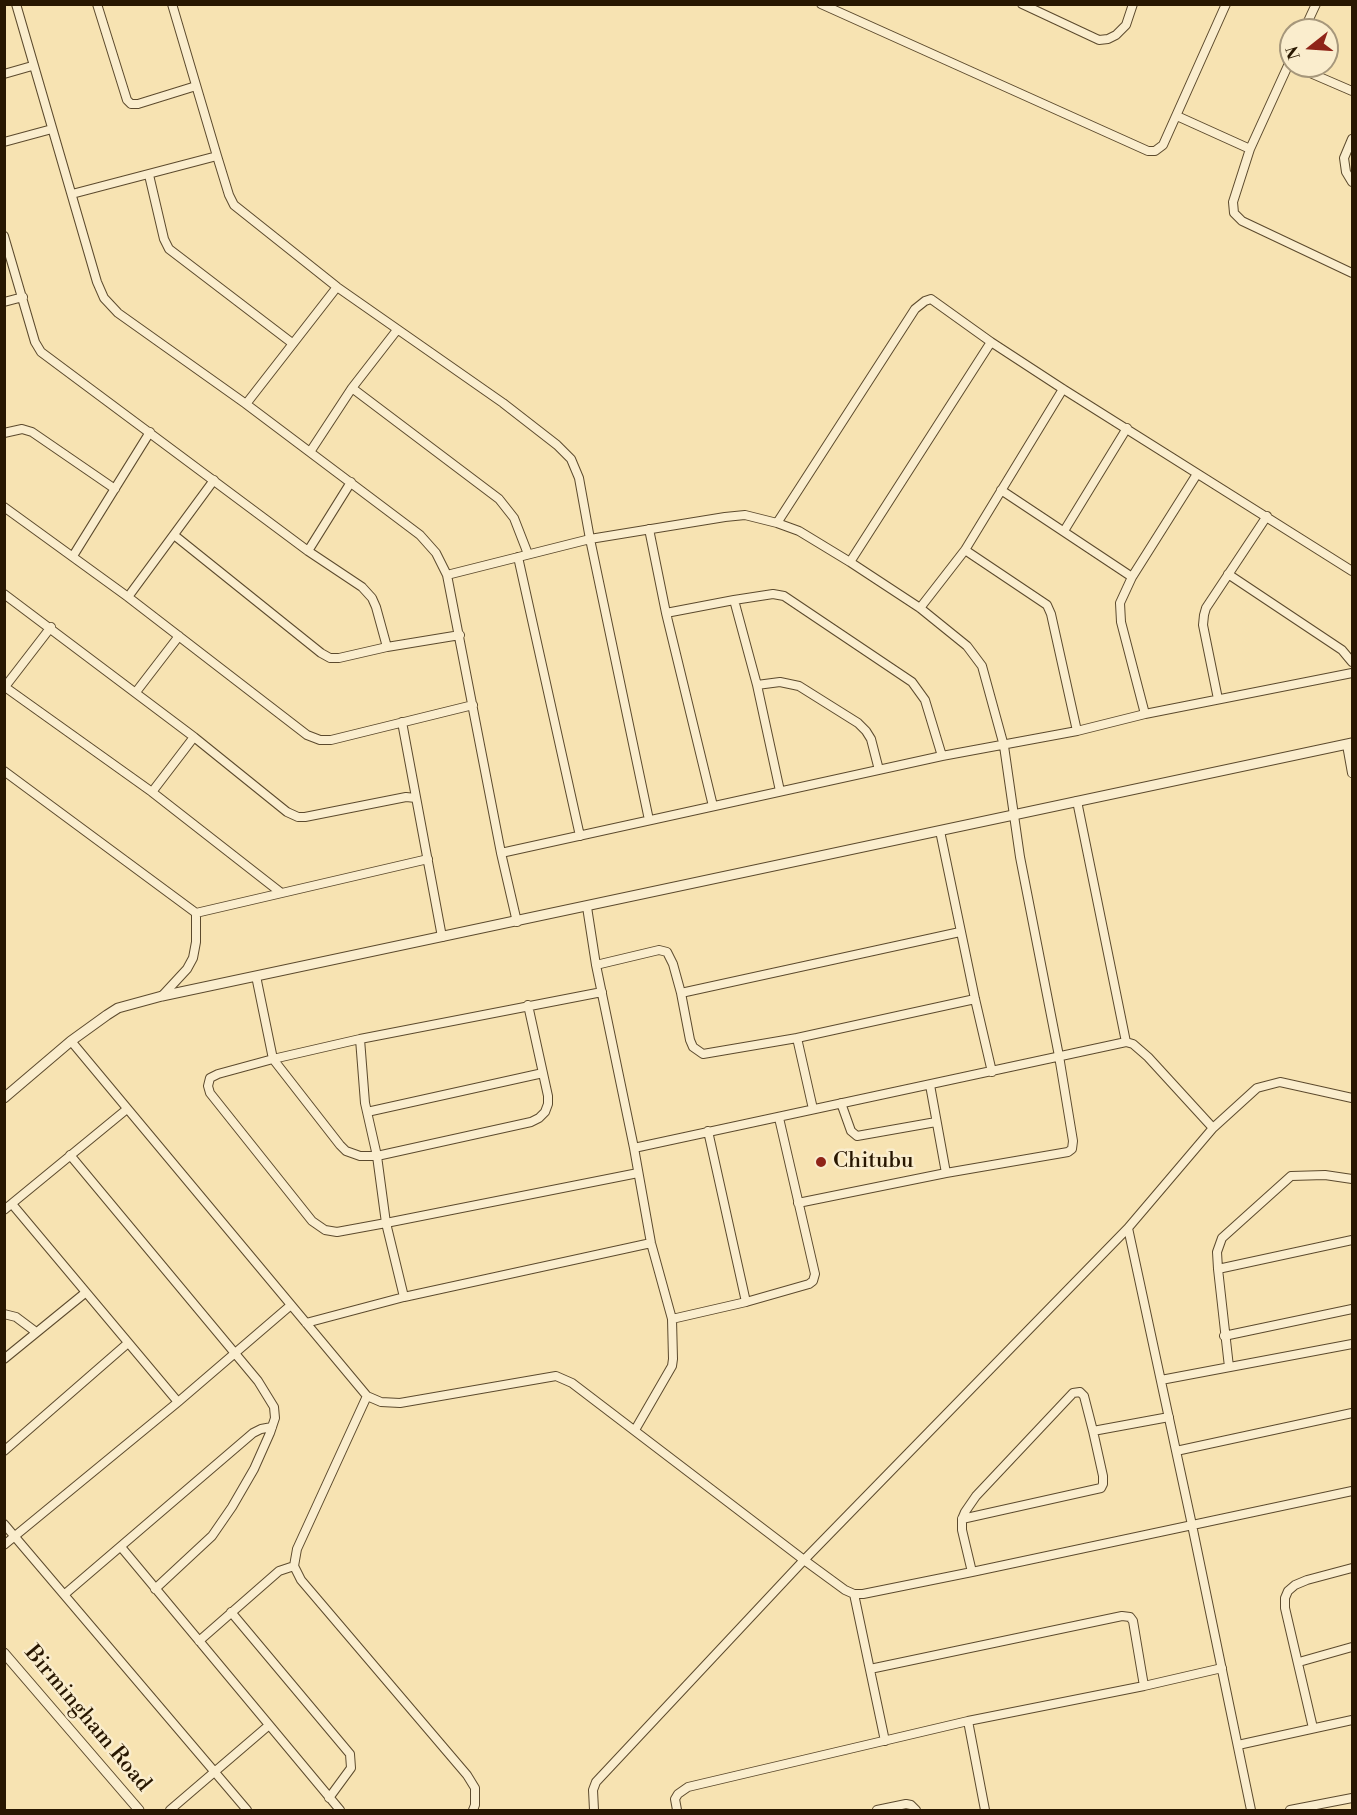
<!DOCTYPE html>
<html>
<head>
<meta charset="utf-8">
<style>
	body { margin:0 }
	#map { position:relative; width:1357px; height:1815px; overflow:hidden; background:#f7e3b2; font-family:"Libre Bodoni",serif }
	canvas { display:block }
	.frame { position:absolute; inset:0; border:6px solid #281701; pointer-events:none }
	.north { position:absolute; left:1279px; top:18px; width:60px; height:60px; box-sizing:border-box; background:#faedcd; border:2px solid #a6977b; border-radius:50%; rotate:253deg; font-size:16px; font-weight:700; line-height:24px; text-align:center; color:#281701 }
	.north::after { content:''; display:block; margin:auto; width:21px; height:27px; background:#8f2418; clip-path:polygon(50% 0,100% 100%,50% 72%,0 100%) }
</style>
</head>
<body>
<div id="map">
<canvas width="1357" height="1815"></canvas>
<div class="frame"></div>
<div class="north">N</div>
</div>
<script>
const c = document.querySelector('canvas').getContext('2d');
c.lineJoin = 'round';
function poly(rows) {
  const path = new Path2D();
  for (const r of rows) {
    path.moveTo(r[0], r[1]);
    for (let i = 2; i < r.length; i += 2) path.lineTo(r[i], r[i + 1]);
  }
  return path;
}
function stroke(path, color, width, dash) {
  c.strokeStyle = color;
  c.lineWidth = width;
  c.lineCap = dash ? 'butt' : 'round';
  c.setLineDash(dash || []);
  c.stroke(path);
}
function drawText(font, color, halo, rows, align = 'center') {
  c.font = font + ' "Libre Bodoni",serif';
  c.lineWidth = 5;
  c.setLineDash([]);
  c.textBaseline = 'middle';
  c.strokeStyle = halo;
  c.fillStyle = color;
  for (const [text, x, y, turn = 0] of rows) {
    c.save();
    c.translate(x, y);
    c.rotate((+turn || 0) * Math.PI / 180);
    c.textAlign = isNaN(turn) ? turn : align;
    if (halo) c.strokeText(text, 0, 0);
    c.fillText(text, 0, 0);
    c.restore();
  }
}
const minor = poly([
	[16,4,97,282,104,298,118,313,246,404,420,535,436,553,447,575,501,853,517,922],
	[97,4,127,100,131,104,138,104,196,86],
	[172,4,217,156,229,195,234,205,337,287,503,403,557,445,571,459,579,478,590,539,649,820],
	[821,4,1148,151,1155,151,1163,145,1226,4],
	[1022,4,1099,40,1108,39,1116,35,1126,25,1133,4],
	[1304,30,1316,4],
	[1291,59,1250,149,1233,202,1234,213,1242,221,1352,273],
	[1294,66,1352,91],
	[4,74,32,66],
	[1177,116,1250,149],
	[1352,139,1344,158,1346,172,1352,182],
	[4,142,52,129],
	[149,175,164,239,169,249,292,343],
	[72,194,217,156],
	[4,236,35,342,41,352,308,551,362,587,372,598,376,607,387,647],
	[4,302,23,297],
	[352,388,499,499,514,518,528,554],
	[246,404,337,287],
	[4,433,22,429,32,432,115,489],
	[310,452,352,388,397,330],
	[1001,490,1132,577],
	[4,507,128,597,307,735,320,740,331,740,473,705],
	[777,523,915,309,925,301,931,299,991,342,1063,389,1352,571],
	[649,529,666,613,713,806],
	[1064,531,1127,428],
	[174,535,321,653,330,658,339,658,387,647,460,635],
	[965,550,1047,605,1051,614,1077,731],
	[308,551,351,482],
	[73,556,150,432],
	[518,557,580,836],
	[850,562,991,342],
	[1228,574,1342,650,1352,662],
	[447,575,590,539,725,517,745,515,777,523,799,531,850,562,920,608,967,646,982,666,1004,746,1020,857,1059,1056,1073,1141,1072,1149,1068,1152,946,1173,798,1203],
	[4,594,194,737,287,812,298,817,305,817,406,797,416,798],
	[128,597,214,480],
	[734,600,773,594,784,596,912,682,925,700,942,756],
	[920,608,965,550,1063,389],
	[666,613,734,600,757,685,780,791],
	[757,685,780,682,799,686,858,723,866,731,871,739,879,770],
	[5,687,152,792,280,892],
	[4,688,51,627],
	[136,692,179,636],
	[1218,699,1203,625,1204,615,1206,608,1267,516],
	[1145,714,1121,622,1120,603,1132,577,1197,474],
	[402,722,442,937],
	[1347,745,1352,773],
	[4,771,196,913,428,859],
	[152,792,194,737],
	[1077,801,1126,1042],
	[940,831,975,999,992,1072],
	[501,853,942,756,1077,731,1145,714,1352,673],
	[587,907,596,965,634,1148,651,1243,672,1319,673,1359,672,1366,635,1430],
	[596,965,659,950,667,952,673,964,681,993,690,1040,693,1047,703,1054,797,1038,975,999],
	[256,976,273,1059,340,1145,346,1151,360,1156,377,1156,531,1122,539,1118,545,1112,548,1104,548,1096,528,1005],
	[602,992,360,1039,273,1059,218,1074,210,1078,208,1086,210,1093,312,1221,325,1230,337,1232,386,1223,638,1173],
	[681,993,960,932],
	[162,996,187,969,193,958,196,942,196,913],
	[797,1038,813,1109],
	[360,1039,365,1103,377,1156,386,1223,404,1297],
	[71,1041,367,1396,381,1402,400,1403,556,1376,572,1383,804,1560,845,1590,854,1594,863,1594,972,1572,1352,1491],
	[930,1085,946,1173],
	[841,1103,851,1131,857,1136,936,1122],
	[367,1112,543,1073],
	[708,1131,746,1302],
	[634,1148,1126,1042,1133,1044,1148,1057,1213,1128],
	[70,1155,258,1381,274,1407,275,1418,270,1433,254,1469,232,1507,212,1536,155,1589],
	[12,1204,178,1402],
	[4,1210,127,1109],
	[1218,1269,1352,1240],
	[4,1314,16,1317,36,1332],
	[672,1319,746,1302,809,1284,813,1281,815,1274,779,1118],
	[306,1323,404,1297,651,1243],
	[1224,1336,1352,1309],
	[4,1359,85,1293],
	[1229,1367,1218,1269,1217,1252,1222,1238,1291,1176,1325,1175,1352,1179],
	[1161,1380,1352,1344],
	[367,1396,297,1549,294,1566,301,1580,467,1775,475,1788,475,1805,473,1810],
	[4,1451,128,1343],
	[1176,1451,1352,1413],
	[962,1519,1101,1488,1103,1484,1103,1476,1093,1431],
	[4,1524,247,1810],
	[4,1545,178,1402,291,1305],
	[121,1547,340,1810],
	[972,1572,962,1530,962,1519,965,1512,976,1496,1073,1393,1080,1392,1084,1396,1093,1431,1169,1417],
	[65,1594,253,1433,261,1429,272,1427],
	[854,1594,885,1741],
	[231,1612,350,1754,351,1768,329,1798],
	[199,1641,279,1571,294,1566],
	[1299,1662,1352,1647],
	[870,1669,1122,1616,1130,1617,1133,1621,1144,1686],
	[968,1721,985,1810],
	[1313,1728,1285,1608,1285,1598,1288,1591,1295,1585,1307,1580,1352,1568],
	[1238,1745,1352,1720],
	[170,1810,268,1726],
	[594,1810,593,1790,596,1782,804,1560,1128,1228],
	[677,1810,675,1799,678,1794,688,1787,968,1721,1144,1686,1222,1668],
	[877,1810,906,1804,911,1805,916,1810],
	[1251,1810,1192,1525,1128,1228,1213,1128,1257,1088,1280,1082,1352,1098],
	[1290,1810,1352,1798]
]);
const tertiary = poly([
	[4,1098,71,1041,107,1015,118,1008,162,996,1352,743],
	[4,1653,139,1810]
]);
const markers = [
	[821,1162,6,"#8f2418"]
];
const poiNames = [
	["Chitubu",833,1162]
];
const streetNames = [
	["Birmingham Road",87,1719,50]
];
stroke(minor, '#5c4a2d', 10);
stroke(tertiary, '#5c4a2d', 11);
stroke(minor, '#faedcd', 8);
stroke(tertiary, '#faedcd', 9);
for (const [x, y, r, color] of markers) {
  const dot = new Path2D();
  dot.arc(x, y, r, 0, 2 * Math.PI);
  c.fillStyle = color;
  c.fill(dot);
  stroke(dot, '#faedcd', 2);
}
drawText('22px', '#281701', '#faedcd', poiNames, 'left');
drawText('22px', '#281701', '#faedcd', streetNames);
</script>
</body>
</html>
